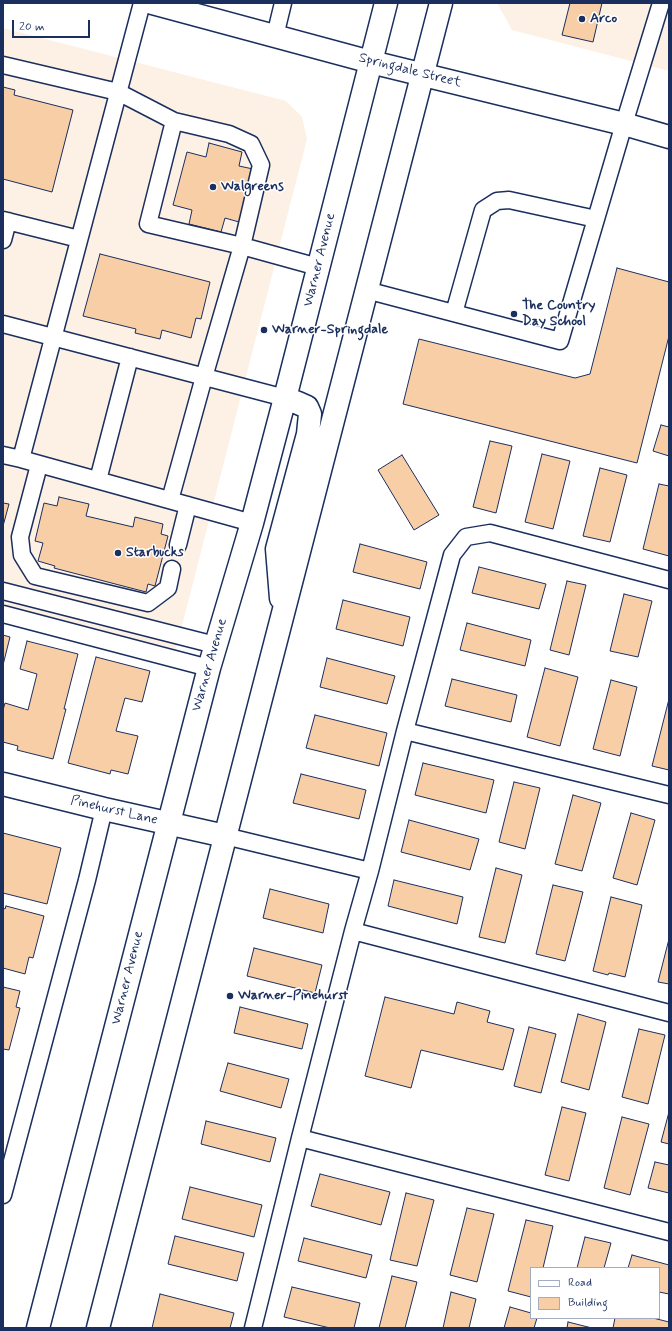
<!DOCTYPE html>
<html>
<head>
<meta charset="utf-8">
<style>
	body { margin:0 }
	#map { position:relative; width:672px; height:1331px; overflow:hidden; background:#fff; font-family:Mynerve,sans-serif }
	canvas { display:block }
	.frame { position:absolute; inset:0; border:4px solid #1b2f5e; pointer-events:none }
	.legend { position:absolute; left:530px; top:1267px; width:130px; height:52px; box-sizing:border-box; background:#fff; border:1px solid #a4acbf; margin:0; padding:5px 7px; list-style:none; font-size:12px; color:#1b2f5e }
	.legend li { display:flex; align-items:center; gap:8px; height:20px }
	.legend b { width:20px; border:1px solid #a4acbf }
	.scale { position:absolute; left:12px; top:20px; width:78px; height:18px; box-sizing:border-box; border:2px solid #1b2f5e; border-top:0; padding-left:5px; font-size:12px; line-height:14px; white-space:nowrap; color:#1b2f5e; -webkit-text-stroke:3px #fff; paint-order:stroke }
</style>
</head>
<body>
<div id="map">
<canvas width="672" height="1331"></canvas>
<div class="frame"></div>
<ul class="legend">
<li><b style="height:5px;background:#fff"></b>Road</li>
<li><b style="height:11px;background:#f8cea7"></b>Building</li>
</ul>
<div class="scale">20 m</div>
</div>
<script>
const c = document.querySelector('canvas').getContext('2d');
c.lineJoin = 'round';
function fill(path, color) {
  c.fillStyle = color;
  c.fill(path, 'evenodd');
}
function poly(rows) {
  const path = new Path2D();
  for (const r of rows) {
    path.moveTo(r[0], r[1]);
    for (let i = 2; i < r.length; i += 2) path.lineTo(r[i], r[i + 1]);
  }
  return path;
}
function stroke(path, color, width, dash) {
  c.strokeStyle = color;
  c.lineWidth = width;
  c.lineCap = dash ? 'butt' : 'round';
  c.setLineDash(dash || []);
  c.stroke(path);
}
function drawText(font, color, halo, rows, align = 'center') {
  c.font = font + ' Mynerve,sans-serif';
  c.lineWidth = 3;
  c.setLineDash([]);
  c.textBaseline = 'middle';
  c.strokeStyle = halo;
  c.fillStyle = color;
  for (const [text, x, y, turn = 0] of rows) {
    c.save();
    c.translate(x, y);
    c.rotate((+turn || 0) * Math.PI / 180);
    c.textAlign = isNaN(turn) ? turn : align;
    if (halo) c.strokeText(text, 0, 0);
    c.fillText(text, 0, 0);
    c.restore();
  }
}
const built = poly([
	[497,3,669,3,669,71,512,30],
	[3,28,286,101,302,117,307,139,176,649,3,605]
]);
const building = poly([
	[570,3,602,3,593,42,562,35,570,3],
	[3,87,15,90,14,95,73,110,52,192,3,179,3,87],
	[209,143,242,152,239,166,253,169,239,222,225,218,221,232,189,224,192,210,173,205,187,152,206,157,209,143],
	[100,254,210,282,201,319,196,318,191,338,162,330,160,339,135,333,136,329,83,316,100,254],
	[617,268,669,282,669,336,637,463,403,404,419,339,575,378,590,374,617,268],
	[661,425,669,427,669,456,653,451,661,425],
	[490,441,512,446,496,513,473,507,490,441],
	[542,454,570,461,553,529,525,522,542,454],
	[402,455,439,515,414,530,378,470,402,455],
	[600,468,627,475,610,542,583,536,600,468],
	[659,484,669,486,669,556,643,549,659,484],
	[59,497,89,504,86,516,133,527,135,517,163,524,161,534,168,536,155,586,148,584,146,592,54,568,55,566,38,561,43,543,35,541,44,503,57,506,59,497],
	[3,503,9,504,3,526,3,503],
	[360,544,427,562,420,589,353,572,360,544],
	[479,567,546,584,539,609,472,593,479,567],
	[567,581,586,585,569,655,550,650,567,581],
	[624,594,652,601,638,657,610,651,624,594],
	[343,600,410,617,403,646,336,629,343,600],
	[467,623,531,640,525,666,460,650,467,623],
	[3,635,10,637,3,665,3,635],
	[27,641,78,654,64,709,66,709,53,759,17,750,18,746,3,742,3,710,5,703,28,710,37,674,20,669,27,641],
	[96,657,150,671,142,702,125,698,116,731,138,736,128,774,111,770,110,774,68,763,96,657],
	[327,658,395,676,387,704,320,687,327,658],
	[545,668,578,677,560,746,527,737,545,668],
	[452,679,517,695,511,722,445,706,452,679],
	[611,680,637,687,620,756,593,749,611,680],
	[669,699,669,770,652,766,669,699],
	[315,715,387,733,379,766,306,748,315,715],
	[423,763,494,780,486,813,415,795,423,763],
	[301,774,366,790,359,819,293,803,301,774],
	[514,782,540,788,525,849,499,842,514,782],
	[573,795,601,803,582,871,555,864,573,795],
	[631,813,655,820,637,885,613,878,631,813],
	[409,820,479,839,470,870,401,852,409,820],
	[3,833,61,848,47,904,3,893,3,833],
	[496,868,522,875,505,943,479,937,496,868],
	[394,880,463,897,457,924,388,906,394,880],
	[553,885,583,892,565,961,536,954,553,885],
	[270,889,329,904,323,933,263,918,270,889],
	[611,897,642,905,625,977,609,973,608,975,593,971,611,897],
	[6,906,44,916,33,958,29,957,25,974,3,968,3,908,5,909,6,906],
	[669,939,669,984,658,982,669,939],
	[254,948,322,965,315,993,247,976,254,948],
	[3,987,20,991,16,1007,20,1008,9,1050,3,1049,3,987],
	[385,997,454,1014,457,1002,490,1011,487,1022,514,1029,503,1070,421,1050,411,1088,365,1076,385,997],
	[240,1007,308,1024,302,1049,234,1033,240,1007],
	[578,1014,606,1022,589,1090,561,1082,578,1014],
	[529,1027,556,1034,541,1093,514,1086,529,1027],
	[639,1029,665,1035,648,1104,622,1097,639,1029],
	[228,1063,289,1079,281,1108,220,1091,228,1063],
	[562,1107,586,1113,569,1181,545,1175,562,1107],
	[669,1112,669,1144,661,1142,669,1112],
	[622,1117,649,1124,630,1195,604,1188,622,1117],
	[206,1121,276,1138,270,1162,201,1144,206,1121],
	[655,1162,669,1165,669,1193,648,1188,655,1162],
	[320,1174,390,1192,381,1225,311,1206,320,1174],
	[190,1187,262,1205,254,1237,182,1219,190,1187],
	[406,1193,434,1200,417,1266,390,1260,406,1193],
	[467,1208,494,1214,477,1282,450,1275,467,1208],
	[526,1220,553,1226,543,1268,531,1268,531,1297,508,1291,526,1220],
	[175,1236,244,1253,237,1281,168,1264,175,1236],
	[585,1237,611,1243,604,1268,577,1268,585,1237],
	[304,1238,372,1255,366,1278,298,1261,304,1238],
	[632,1255,669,1265,669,1294,659,1292,659,1268,628,1268,632,1255],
	[392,1276,417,1282,405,1328,379,1328,392,1276],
	[292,1287,360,1303,354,1328,330,1328,284,1317,292,1287],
	[451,1292,476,1299,469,1328,443,1328,451,1292],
	[160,1294,234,1313,230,1328,152,1328,160,1294],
	[510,1307,531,1313,531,1318,537,1318,534,1328,504,1328,510,1307],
	[615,1318,653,1318,669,1322,669,1328,613,1328,615,1318],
	[568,1322,592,1328,567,1328,568,1322]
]);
const lane = poly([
	[142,3,21,459,252,523],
	[275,36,283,3],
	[3,65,118,92,174,121],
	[3,220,79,239],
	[3,240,8,221],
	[366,290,560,341,624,124,661,3],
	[454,313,483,210,497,201,509,200,596,219],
	[3,324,285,398],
	[3,455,21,459],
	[39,465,20,537,22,555,35,576,148,603,168,588,172,569],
	[98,480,130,357],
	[170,500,204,377,242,246,261,165,251,144,229,134,174,121,148,224,242,246,318,267],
	[178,545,188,505],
	[3,591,215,645],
	[3,614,209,668],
	[405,731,669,795],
	[225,836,370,871],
	[353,931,669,1013],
	[300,1138,669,1232],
	[3,1195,87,880,104,809],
	[253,1328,300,1138,353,931,370,871,405,731,452,555,466,537,490,533,669,580]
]);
const street = poly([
	[3,784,104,809,225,836]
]);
const secondary = poly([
	[152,3,371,62,624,124,669,137]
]);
const primary = poly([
	[281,598,277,549,308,434,310,414,307,407,298,403,285,398],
	[38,1328,209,668,252,523,285,398,386,3],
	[98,1328,441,3]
]);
const markers = [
	[582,19,4,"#1b2f5e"],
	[213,187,4,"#1b2f5e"],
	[514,314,4,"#1b2f5e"],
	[264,330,4,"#1b2f5e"],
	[118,553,4,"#1b2f5e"],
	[230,996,4,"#1b2f5e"]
];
const poiNames = [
	["Arco",590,19],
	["Walgreens",221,187],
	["The Country",522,306],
	["Day School",522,322],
	["Warner-Springdale",272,330],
	["Starbucks",126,553],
	["Warner-Pinehurst",238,996]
];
const streetNames = [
	["Springdale Street",410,71,14],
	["Warner Avenue",320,260,-76],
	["Warner Avenue",210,665,-74],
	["Pinehurst Lane",114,811,13],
	["Warner Avenue",128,978,-76]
];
fill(built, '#fdf0e5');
fill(building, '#f8cea7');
stroke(building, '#1b2f5e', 1);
stroke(lane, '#1b2f5e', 19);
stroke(street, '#1b2f5e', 25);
stroke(secondary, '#1b2f5e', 25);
stroke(primary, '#1b2f5e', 25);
stroke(lane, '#fff', 16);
stroke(street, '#fff', 22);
stroke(secondary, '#fff', 22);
stroke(primary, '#fff', 22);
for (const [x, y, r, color] of markers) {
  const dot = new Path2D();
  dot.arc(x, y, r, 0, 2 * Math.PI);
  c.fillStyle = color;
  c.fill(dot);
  stroke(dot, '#fff', 1.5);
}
drawText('bold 14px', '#1b2f5e', '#fff', poiNames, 'left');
drawText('14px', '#1b2f5e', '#fff', streetNames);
</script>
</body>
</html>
